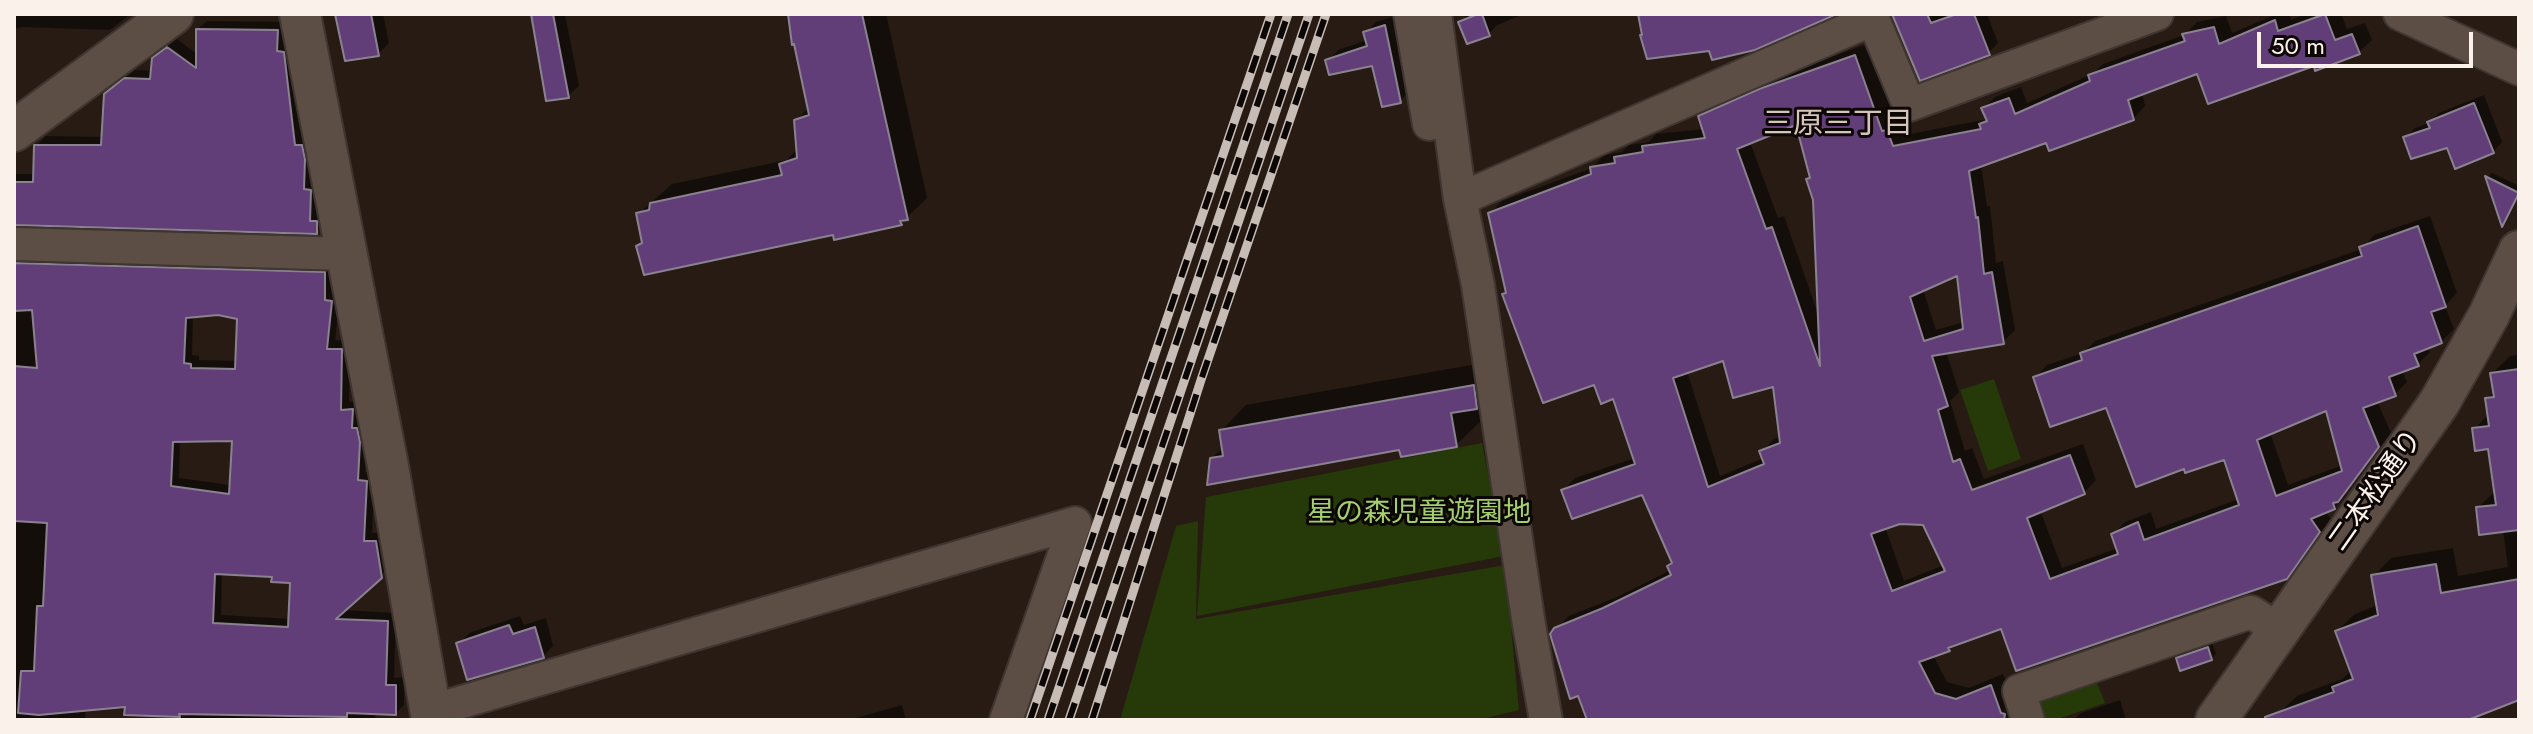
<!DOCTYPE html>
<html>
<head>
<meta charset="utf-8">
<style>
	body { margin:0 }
	#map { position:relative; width:2533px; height:734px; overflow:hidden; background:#271b13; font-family:Jost,sans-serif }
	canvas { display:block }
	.frame { position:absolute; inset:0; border:16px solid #faf1eb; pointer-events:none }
	.scale { position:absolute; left:2257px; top:32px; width:216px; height:36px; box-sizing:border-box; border:4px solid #faf1eb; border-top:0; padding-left:10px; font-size:24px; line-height:28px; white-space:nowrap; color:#faf1eb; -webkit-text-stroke:6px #0c0705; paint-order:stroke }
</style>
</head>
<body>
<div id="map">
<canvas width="2533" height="734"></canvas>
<div class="frame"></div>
<div class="scale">50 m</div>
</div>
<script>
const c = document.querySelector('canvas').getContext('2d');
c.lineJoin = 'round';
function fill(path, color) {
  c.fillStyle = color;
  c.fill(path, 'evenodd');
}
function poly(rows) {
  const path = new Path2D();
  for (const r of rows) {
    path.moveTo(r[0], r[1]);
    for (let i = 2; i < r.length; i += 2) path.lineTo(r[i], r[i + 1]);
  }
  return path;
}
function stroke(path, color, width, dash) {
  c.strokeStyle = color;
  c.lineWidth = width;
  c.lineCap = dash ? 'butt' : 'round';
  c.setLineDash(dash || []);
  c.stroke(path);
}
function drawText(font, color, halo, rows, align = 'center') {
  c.font = font + ' Jost,"Noto Sans JP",sans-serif';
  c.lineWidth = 6;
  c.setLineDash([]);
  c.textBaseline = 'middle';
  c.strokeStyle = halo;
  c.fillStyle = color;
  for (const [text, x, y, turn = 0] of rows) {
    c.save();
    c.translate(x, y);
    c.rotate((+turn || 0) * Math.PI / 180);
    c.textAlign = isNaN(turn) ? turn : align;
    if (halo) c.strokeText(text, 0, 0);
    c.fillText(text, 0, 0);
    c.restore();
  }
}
const green = poly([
	[1994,379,2021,459,1988,471,1960,390],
	[1482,443,1504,556,1197,616,1206,497],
	[1198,521,1196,619,1505,565,1519,710,1478,720,1120,720,1176,526],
	[2094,675,2105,703,2055,720,2043,720,2033,695]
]);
const shadow = poly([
	[14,14,131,14,110,30,22,27,14,29],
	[337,14,383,14,389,43,378,54],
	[533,14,565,14,579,86,568,96],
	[792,14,886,14,927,198,901,223,835,232,638,247,644,241,638,214,672,184,787,160,798,148,796,121,809,107],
	[1467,14,1523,14,1496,26,1489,34,1468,41,1461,23],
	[1894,14,1987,14,1998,43,1988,53],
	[2277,14,2289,14,2291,20,2306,14,2341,14,2347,29,2365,23,2372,40,2359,52,2316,68,2315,64,2198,72,2142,93,2145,106,2133,119,2047,140,1981,164,1987,206,1990,206,1996,263,2003,261,2015,330,2003,342,1946,351,1959,392,1950,401,1965,451,1972,448,1984,479,2083,444,2096,480,2084,493,2040,510,2062,568,2118,548,2113,534,2125,522,2151,512,2156,529,2239,499,2225,457,2185,467,2107,406,2035,378,2047,365,2083,353,2095,341,2362,249,2374,235,2430,216,2457,293,2445,306,2454,329,2441,342,2428,347,2430,352,2418,364,2402,370,2407,382,2394,395,2377,401,2391,433,2345,492,2346,495,2334,508,2325,511,2331,519,2299,564,2286,577,2003,627,1955,643,1949,650,1933,655,1947,682,1969,688,2003,674,2021,720,1589,720,1556,629,1569,616,1617,597,1671,570,1674,562,1643,493,1563,490,1575,478,1635,458,1615,397,1595,382,1504,294,1507,291,1490,214,1502,201,1592,168,1604,155,1622,152,1629,145,1649,142,1656,134,1704,129,1700,117,1712,104,1774,78,1867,44,1895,120,1900,119,1905,135,1988,119,1983,109,1995,97,2021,87,2027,103,2092,74,2103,64,2184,35,2197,22,2226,16,2232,33],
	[2128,90,2134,115,2130,115,2124,91],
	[1797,123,1812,176,1808,180,1815,199,1819,317,1784,216,1778,218,1750,142],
	[1959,273,1964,322,1936,330,1923,289],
	[1725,358,1775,384,1781,436,1774,439,1762,451,1764,458,1720,476,1687,371],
	[2327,408,2343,465,2288,485,2270,432],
	[1900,522,1924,523,1944,565,1904,581,1885,527],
	[1396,16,1410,90,1400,101,1373,64,1328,61,1338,50,1367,40,1366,33,1376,22],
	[207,21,286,22,292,44,303,137,310,137,312,181,319,182,318,213,325,213,325,223,316,232,14,223,14,174,36,174,37,145,46,136,103,137,106,94,135,70,153,71,163,50,177,39,198,55,198,29],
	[2484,95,2502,142,2493,152,2405,138,2415,128,2429,123,2439,113],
	[2492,173,2519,186,2519,195,2503,223,2487,177],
	[14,252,333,264,333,292,340,293,335,340,350,341,349,402,361,401,368,432,365,472,375,473,372,533,384,533,390,567,342,610,396,613,394,678,404,677,404,705,396,713,375,712,376,720,175,720,175,715,127,705,86,708,85,720,14,720],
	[218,313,240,317,237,361,199,360,199,356,192,355,193,316],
	[234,439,231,485,179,478,180,440],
	[222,573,274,575,292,581,291,619,221,615],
	[2519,355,2519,698,2463,720,2282,720,2279,713,2297,696,2342,679,2352,670,2337,631,2355,614,2378,605,2374,576,2391,558,2453,548,2458,576,2508,567,2503,530,2478,508,2496,490,2490,447,2474,429,2489,414,2487,399,2495,391,2492,374,2510,356],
	[1499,360,1502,381,1479,404,1482,420,1456,445,1211,459,1224,447,1221,431,1246,405],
	[520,616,524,625,546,618,553,646,543,656,458,644,469,633],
	[2212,643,2216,654,2211,658,2178,658,2183,653],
	[2120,700,2126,720,2074,720,2081,713],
	[902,705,906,720,849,720]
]);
const building = poly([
	[335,14,371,14,379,56,345,61,335,14],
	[531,14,553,14,569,98,546,101,531,14],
	[788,14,862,14,908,220,900,221,902,225,834,240,833,235,644,275,636,246,642,243,636,213,649,210,650,203,782,175,779,164,797,158,794,120,809,115,794,44,792,45,788,14],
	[1478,14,1482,14,1490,36,1467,44,1458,22,1478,14],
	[1638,14,1837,14,1755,50,1712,60,1709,51,1647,59,1640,35,1642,35,1638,14],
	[1892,14,1927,14,1931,23,1957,14,1974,14,1990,55,1920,81,1892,14],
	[2325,14,2335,40,2352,34,2360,54,2315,71,2314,66,2208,104,2197,74,2128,100,2134,120,2049,151,2046,143,1969,171,1976,218,1978,217,1984,274,1992,272,2004,344,1932,356,1948,406,1938,410,1953,462,1960,459,1972,490,2070,455,2085,494,2027,518,2050,579,2118,554,2111,534,2138,522,2144,540,2239,505,2224,460,2185,473,2184,469,2136,487,2106,408,2050,427,2033,377,2082,360,2080,353,2362,256,2359,247,2418,226,2446,307,2431,312,2442,343,2414,354,2419,366,2389,377,2396,396,2363,408,2379,447,2338,502,2333,503,2335,509,2311,519,2320,532,2287,579,2016,671,2001,629,1948,648,1950,651,1919,662,1935,693,1956,699,1991,685,2001,713,2005,714,2004,720,1587,720,1578,696,1570,699,1550,634,1554,628,1603,608,1671,575,1667,566,1672,563,1642,495,1572,519,1561,490,1635,464,1613,399,1601,404,1594,385,1543,403,1502,294,1506,293,1488,213,1591,174,1590,167,1615,163,1614,157,1643,152,1642,146,1705,138,1698,116,1759,89,1855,55,1882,131,1887,130,1893,146,1981,129,1979,124,1987,121,1981,108,2009,98,2015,114,2090,81,2088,75,2185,41,2182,34,2214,27,2219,44,2275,20,2278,31,2325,14],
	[1796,125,1810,178,1806,179,1813,200,1820,366,1772,227,1766,229,1737,149,1796,125],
	[1957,276,1963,329,1924,341,1910,297,1957,276],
	[1723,361,1733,398,1773,387,1780,443,1759,451,1764,464,1708,487,1673,378,1723,361],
	[2326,411,2342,471,2276,496,2257,440,2326,411],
	[1900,524,1923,525,1945,571,1892,591,1871,534,1900,524],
	[1385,25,1401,103,1382,107,1372,66,1329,75,1325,60,1367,46,1363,32,1385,25],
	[196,29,278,30,277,51,284,52,295,145,302,145,305,159,304,189,311,190,310,221,317,221,317,234,14,225,14,182,33,182,34,145,101,145,104,94,124,78,150,79,152,58,167,47,196,68,196,29],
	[2474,103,2494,153,2455,169,2447,148,2411,159,2403,137,2430,128,2427,122,2474,103],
	[2485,176,2519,193,2502,227,2485,176],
	[14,263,325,272,325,300,332,301,327,349,342,349,341,410,353,409,352,428,357,428,360,442,358,480,367,481,364,541,376,541,382,578,336,619,388,621,386,685,396,685,396,715,347,713,347,717,179,714,180,717,124,715,125,707,39,715,18,713,21,671,34,671,37,606,43,606,47,523,14,521,14,366,37,368,32,310,14,311,14,263],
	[218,315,237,319,235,369,191,368,191,364,184,363,186,318,218,315],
	[232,441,229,494,171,486,173,442,232,441],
	[215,574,272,577,271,582,290,583,288,627,213,623,215,574],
	[2519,369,2519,530,2479,535,2476,507,2496,505,2488,449,2475,451,2472,428,2489,426,2485,398,2494,397,2490,373,2519,369],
	[1474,385,1477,409,1451,413,1457,447,1401,457,1399,450,1207,485,1210,458,1223,456,1219,430,1474,385],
	[2436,564,2441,593,2519,579,2519,700,2468,720,2265,720,2265,717,2334,692,2332,687,2353,679,2335,631,2378,615,2371,575,2436,564],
	[509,625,513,634,535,627,544,658,467,680,456,643,509,625],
	[2208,647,2212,660,2180,671,2176,658,2208,647]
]);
const minor = poly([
	[1410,14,1429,124],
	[1435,14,1460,199,1478,285,1529,625,1546,720],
	[2400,14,2519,69],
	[1460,199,1873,19,1909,105,2157,14],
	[14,244,347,254],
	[431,711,1075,523,1006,720],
	[2028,720,2019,691,2251,612,2279,630]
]);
const tertiary = poly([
	[300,14,388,466,432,720],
	[14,131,173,14],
	[2216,720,2439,403,2489,315,2519,251]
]);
const rail = poly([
	[1030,720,1271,14],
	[1048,720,1288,14],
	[1069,720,1309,14],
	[1092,720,1201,380,1326,14]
]);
const streetNames = [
	["二本松通り",2377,491,-55]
];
const parkNames = [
	["星の森児童遊園地",1419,514]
];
const neighbourhoodNames = [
	["三原三丁目",1838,126]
];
fill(green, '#263908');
fill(shadow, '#0007');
fill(building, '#623e79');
stroke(building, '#8b8291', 2);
stroke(minor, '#3f3531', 36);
stroke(tertiary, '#3f3531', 44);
stroke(minor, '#5c4d45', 32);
stroke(tertiary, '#5c4d45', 40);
stroke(rail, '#c7bdb6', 9);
stroke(rail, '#0c0705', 6, [18]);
drawText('28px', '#faf1eb', '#0c0705', streetNames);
drawText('28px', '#a4cf6f', '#0c0705', parkNames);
drawText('30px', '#d5c4ba', '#0c0705', neighbourhoodNames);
</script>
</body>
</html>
